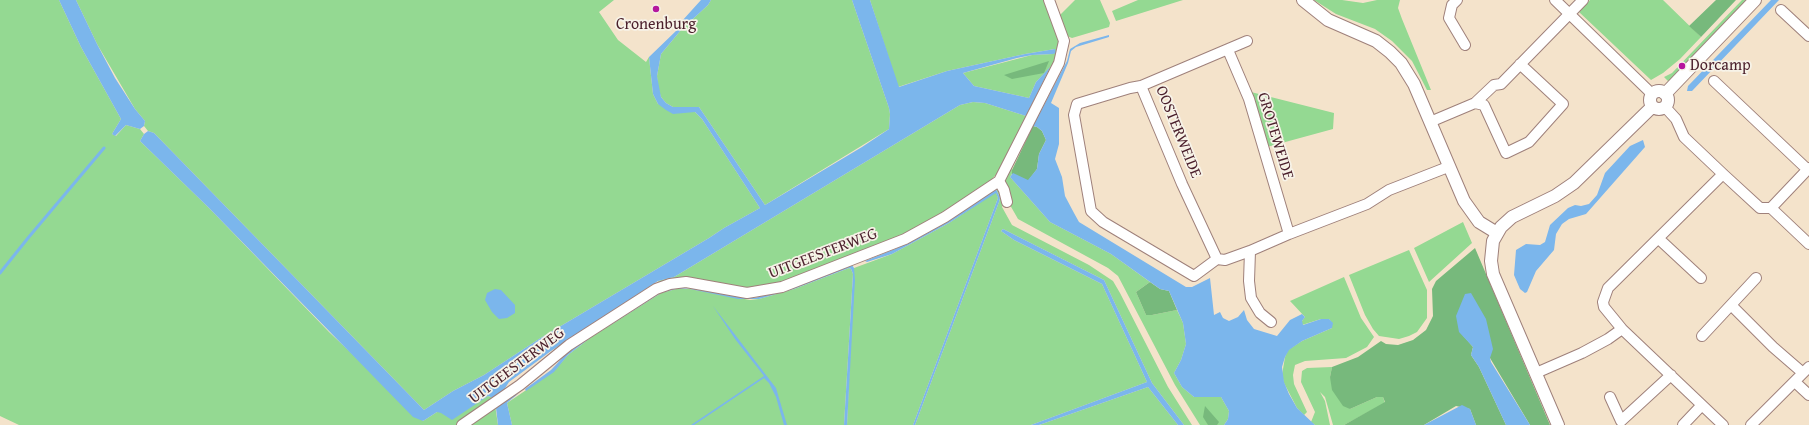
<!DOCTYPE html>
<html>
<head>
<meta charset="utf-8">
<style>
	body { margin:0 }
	canvas { display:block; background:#f4e3cb }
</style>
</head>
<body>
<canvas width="1809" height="425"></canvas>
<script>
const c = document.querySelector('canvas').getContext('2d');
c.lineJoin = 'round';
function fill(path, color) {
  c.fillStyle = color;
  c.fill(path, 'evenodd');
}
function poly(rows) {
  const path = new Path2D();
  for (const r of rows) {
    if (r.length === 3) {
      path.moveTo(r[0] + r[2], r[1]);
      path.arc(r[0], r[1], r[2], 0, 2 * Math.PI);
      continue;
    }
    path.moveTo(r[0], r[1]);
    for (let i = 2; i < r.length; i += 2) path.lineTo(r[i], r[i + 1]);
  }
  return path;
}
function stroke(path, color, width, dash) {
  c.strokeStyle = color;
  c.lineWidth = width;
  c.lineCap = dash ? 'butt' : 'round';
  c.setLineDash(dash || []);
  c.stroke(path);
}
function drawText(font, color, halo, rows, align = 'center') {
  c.font = font + ' "Gentium Book Plus",serif';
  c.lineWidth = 3.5;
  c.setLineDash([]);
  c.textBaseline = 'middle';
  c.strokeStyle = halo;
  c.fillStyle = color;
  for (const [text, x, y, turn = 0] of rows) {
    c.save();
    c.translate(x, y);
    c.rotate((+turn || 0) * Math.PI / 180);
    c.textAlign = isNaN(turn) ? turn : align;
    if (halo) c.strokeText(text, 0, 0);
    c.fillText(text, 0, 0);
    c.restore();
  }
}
const green = poly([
	[0,0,59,0,81,47,121,119,112,134,116,136,126,125,140,129,144,134,140,141,209,208,329,332,423,421,437,412,471,406,488,396,496,399,457,425,19,425,0,416],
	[76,0,614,0,599,12,618,40,646,62,649,57,653,94,658,104,695,112,702,119,760,208,724,228,709,238,539,339,484,375,453,391,424,410,154,133,148,131,144,126,145,121,135,109,97,44],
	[711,0,852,0,889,108,890,114,889,129,765,205,699,107,673,107,666,103,661,97,658,88,657,76,661,54,681,30,708,5],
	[870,0,1045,0,1060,38,1058,59,1036,82,1029,98,974,86,963,73,1032,55,1053,54,1055,49,1025,54,947,71,898,87],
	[1075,0,1100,0,1110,23,1109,27,1072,38,1067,36,1058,17],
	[1138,0,1183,0,1116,21,1112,11],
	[1314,0,1342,0,1363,3,1377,0,1400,0,1398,8,1402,19,1431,90,1427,90,1412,61,1392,41,1375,29,1336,14],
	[1590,0,1663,0,1701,37,1680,59,1663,73,1651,80,1579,12],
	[1742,0,1749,0,1669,82,1664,77,1672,73],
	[1251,92,1334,113,1333,129,1267,147],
	[973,102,985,103,1026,116,998,172,993,178,960,205,901,238,764,289,661,285,658,281,674,277,960,105],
	[1010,167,1012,170,1012,174,1010,177,1050,222,1111,254,1150,282,1136,292,1146,315,1152,315,1177,310,1183,323,1186,344,1181,360,1174,373,1182,387,1194,397,1221,397,1229,411,1228,419,1224,425,1200,425,1175,385,1118,276,1108,268,1018,219,1010,205,1002,178],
	[997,186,1004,199,1002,207,1012,225,1089,265,1113,281,1120,293,1168,387,1192,425,1184,425,1152,383,1104,280,1003,229,1001,231,1014,240,1102,284,1147,382,1031,425,915,425,999,202,1000,198,996,189],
	[996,192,998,198,913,425,847,425,854,268,892,254,949,223],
	[1463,222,1472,243,1429,282,1414,248],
	[1409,250,1427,290,1427,318,1417,332,1409,336,1399,339,1379,336,1373,329,1365,315,1349,275],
	[849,268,851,269,853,274,844,425,512,425,507,403,553,372,568,355,590,338,661,293,676,289,690,289,750,300,759,299,794,289],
	[1344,277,1361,318,1374,337,1367,347,1346,358,1305,361,1295,365,1293,375,1294,384,1307,412,1304,415,1297,408,1284,383,1282,375,1285,357,1288,350,1302,341,1332,328,1332,323,1329,319,1321,319,1302,325,1302,321,1305,317,1290,301],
	[1332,367,1330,377,1350,409,1377,397,1383,397,1385,403,1344,425,1333,425,1325,397,1320,392,1325,401,1330,425,1315,425,1311,422,1315,412,1301,382,1302,371,1307,368],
	[1148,387,1178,425,1039,425],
	[495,405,498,425,466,425]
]);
const forest = poly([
	[1716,0,1736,0,1701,37,1689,26],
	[1049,61,1044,73,1012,79,1004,75],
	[1033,126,1037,127,1042,131,1046,140,1039,154,1037,169,1028,181,1012,174,1012,170],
	[1475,248,1550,425,1530,425,1490,358,1460,332,1473,347,1471,355,1479,367,1506,425,1476,425,1470,409,1456,406,1424,425,1344,425,1385,402,1383,397,1377,397,1350,409,1343,406,1332,390,1330,377,1332,367,1358,357,1381,341,1386,344,1398,345,1413,340,1426,330,1433,316,1432,289,1436,281],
	[1150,282,1160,289,1169,291,1177,310,1152,315,1146,315,1136,292],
	[1205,406,1219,422,1217,425,1208,425,1203,417]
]);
const water = poly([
	[59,0,76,0,97,44,115,78,135,109,145,121,144,126,140,129,126,125,115,136,112,134,121,119,81,47],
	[701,0,711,0,708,5,681,30,661,54,657,76,661,97,666,103,673,107,699,107,765,205,862,147,889,129,890,114,889,108,852,0,870,0,899,87,947,71,1025,54,1055,49,1056,53,1053,54,1032,55,1017,58,963,73,974,86,1029,98,1036,82,1051,66,1026,116,985,103,973,102,960,105,674,277,658,281,551,351,509,382,500,396,504,401,519,393,507,403,512,425,498,425,496,408,499,405,496,399,488,396,452,420,441,413,437,412,423,421,413,417,209,208,140,141,144,134,148,131,154,133,424,410,453,391,484,375,539,339,709,238,724,228,760,208,702,119,695,112,673,114,666,110,658,104,653,94,649,57,677,30,682,21],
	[1771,0,1779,0,1692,91,1687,91,1688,86],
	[1109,35,1109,37,1076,47,1071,51,1068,63,1051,103,1059,108,1059,144,1055,159,1062,177,1065,196,1074,213,1079,222,1186,287,1192,287,1210,278,1214,315,1220,312,1223,318,1229,321,1238,317,1244,310,1247,320,1254,329,1277,336,1290,320,1302,314,1305,317,1302,321,1303,325,1321,319,1329,319,1333,323,1332,328,1302,341,1289,350,1285,357,1282,367,1284,382,1289,394,1297,408,1315,425,1224,425,1228,419,1229,411,1221,397,1194,397,1182,387,1174,373,1181,360,1186,344,1183,323,1169,291,1160,289,1111,254,1050,222,1010,177,1013,173,1028,180,1037,169,1039,154,1046,140,1042,131,1037,127,1033,126,1067,61,1070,49,1080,43],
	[1643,140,1645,147,1586,214,1569,219,1562,224,1556,234,1554,250,1536,271,1527,292,1525,293,1520,289,1514,275,1516,250,1526,244,1540,245,1545,242,1550,225,1568,208,1575,205,1581,206,1589,204,1597,195,1605,173,1630,146],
	[996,189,1000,198,999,202,915,425,913,425,998,198,996,193,949,223,892,254,867,262,865,261,895,249,940,226],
	[1003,229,1104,280,1152,383,1184,425,1178,425,1148,387,1039,425,1031,425,1147,382,1102,284,1014,240,1001,231],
	[852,265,854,268,855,280,847,425,844,425,853,274,851,269,849,268,794,289,759,299,738,299,690,289,676,289,661,293,590,338,568,355,554,372,526,391,525,389,551,370,566,354,581,343,656,295,667,290,678,288,695,289,739,297,754,298,776,293],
	[495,289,501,290,515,305,515,313,507,318,499,319,492,312,485,300,487,293],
	[1471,293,1486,319,1493,349,1490,358,1491,362,1530,425,1506,425,1479,367,1471,355,1473,347,1459,332,1456,316,1465,294],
	[713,306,776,388,787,425,784,425,776,397,769,383,764,378,694,425,691,425,764,376,735,339],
	[1462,405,1470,409,1476,425,1424,425]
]);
const stream = poly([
	[0,273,28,238,104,148]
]);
const minor = poly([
	[1457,0,1452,5,1449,18,1465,45],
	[1555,0,1652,94],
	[1781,10,1809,36],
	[1247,41,1141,86,1182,184,1217,259,1225,260,1250,251,1289,234,1367,204,1389,190,1448,167],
	[1228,50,1249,99,1289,234],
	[1714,81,1808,170],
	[1141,86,1130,88,1077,104,1074,115,1091,211,1103,222,1194,276,1217,259],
	[1475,103,1484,105,1506,153,1529,142,1563,104,1520,64],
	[1665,107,1676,119,1684,137,1723,174,1760,208,1771,208,1809,244],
	[1430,122,1475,103,1494,85,1501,84,1583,0],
	[999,181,1004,190,1007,202],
	[1771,208,1809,168],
	[1659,239,1701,278],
	[1250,251,1249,281,1251,298,1260,313,1271,322],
	[1731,305,1773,347,1803,373],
	[1702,336,1756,278],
	[1536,373,1582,353,1608,339,1622,329],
	[1795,382,1809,395],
	[1610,397,1621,421,1671,375],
	[462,425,520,385,569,345,656,289,670,284,686,282,747,293,782,287,905,239,945,217,999,181,1059,63,1064,41,1049,0],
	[1683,425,1702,405],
	[1723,425,1622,329,1604,307,1603,302,1608,288,1723,174],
	[1751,425,1809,367]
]);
const tertiary = poly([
	[1303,0,1328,20,1376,41,1390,52,1401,63,1414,84,1464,201,1479,222,1497,233],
	[1659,100,9],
	[1665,94,1755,0],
	[1558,425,1493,274,1491,261,1493,241,1501,227,1512,217,1555,196,1574,183,1652,107]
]);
const markers = [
	[656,9,4,"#b5179e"],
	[1682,66,4,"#b5179e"]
];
const poiNames = [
	["Cronenburg",656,25],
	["Dorcamp",1690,66,"left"]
];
const streetNames = [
	["OOSTERWEIDE",1178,132,68],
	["GROTEWEIDE",1275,136,73],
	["UITGEESTERWEG",823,254,-21],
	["UITGEESTERWEG",517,366,-37]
];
fill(green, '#94d992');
fill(forest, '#77b97c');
fill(water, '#7bb6ec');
stroke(stream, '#7bb6ec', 3);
stroke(minor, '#9f817b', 12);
stroke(tertiary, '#9f817b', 14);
stroke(minor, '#fff', 10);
stroke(tertiary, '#fff', 12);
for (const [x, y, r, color] of markers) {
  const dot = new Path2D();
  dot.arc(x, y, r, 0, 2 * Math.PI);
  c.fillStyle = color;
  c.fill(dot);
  stroke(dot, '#f7f3e8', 1.5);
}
drawText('16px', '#4a1f2b', '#f7f3e8', poiNames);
drawText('16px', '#4a1f2b', '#f7f3e8', streetNames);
</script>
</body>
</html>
